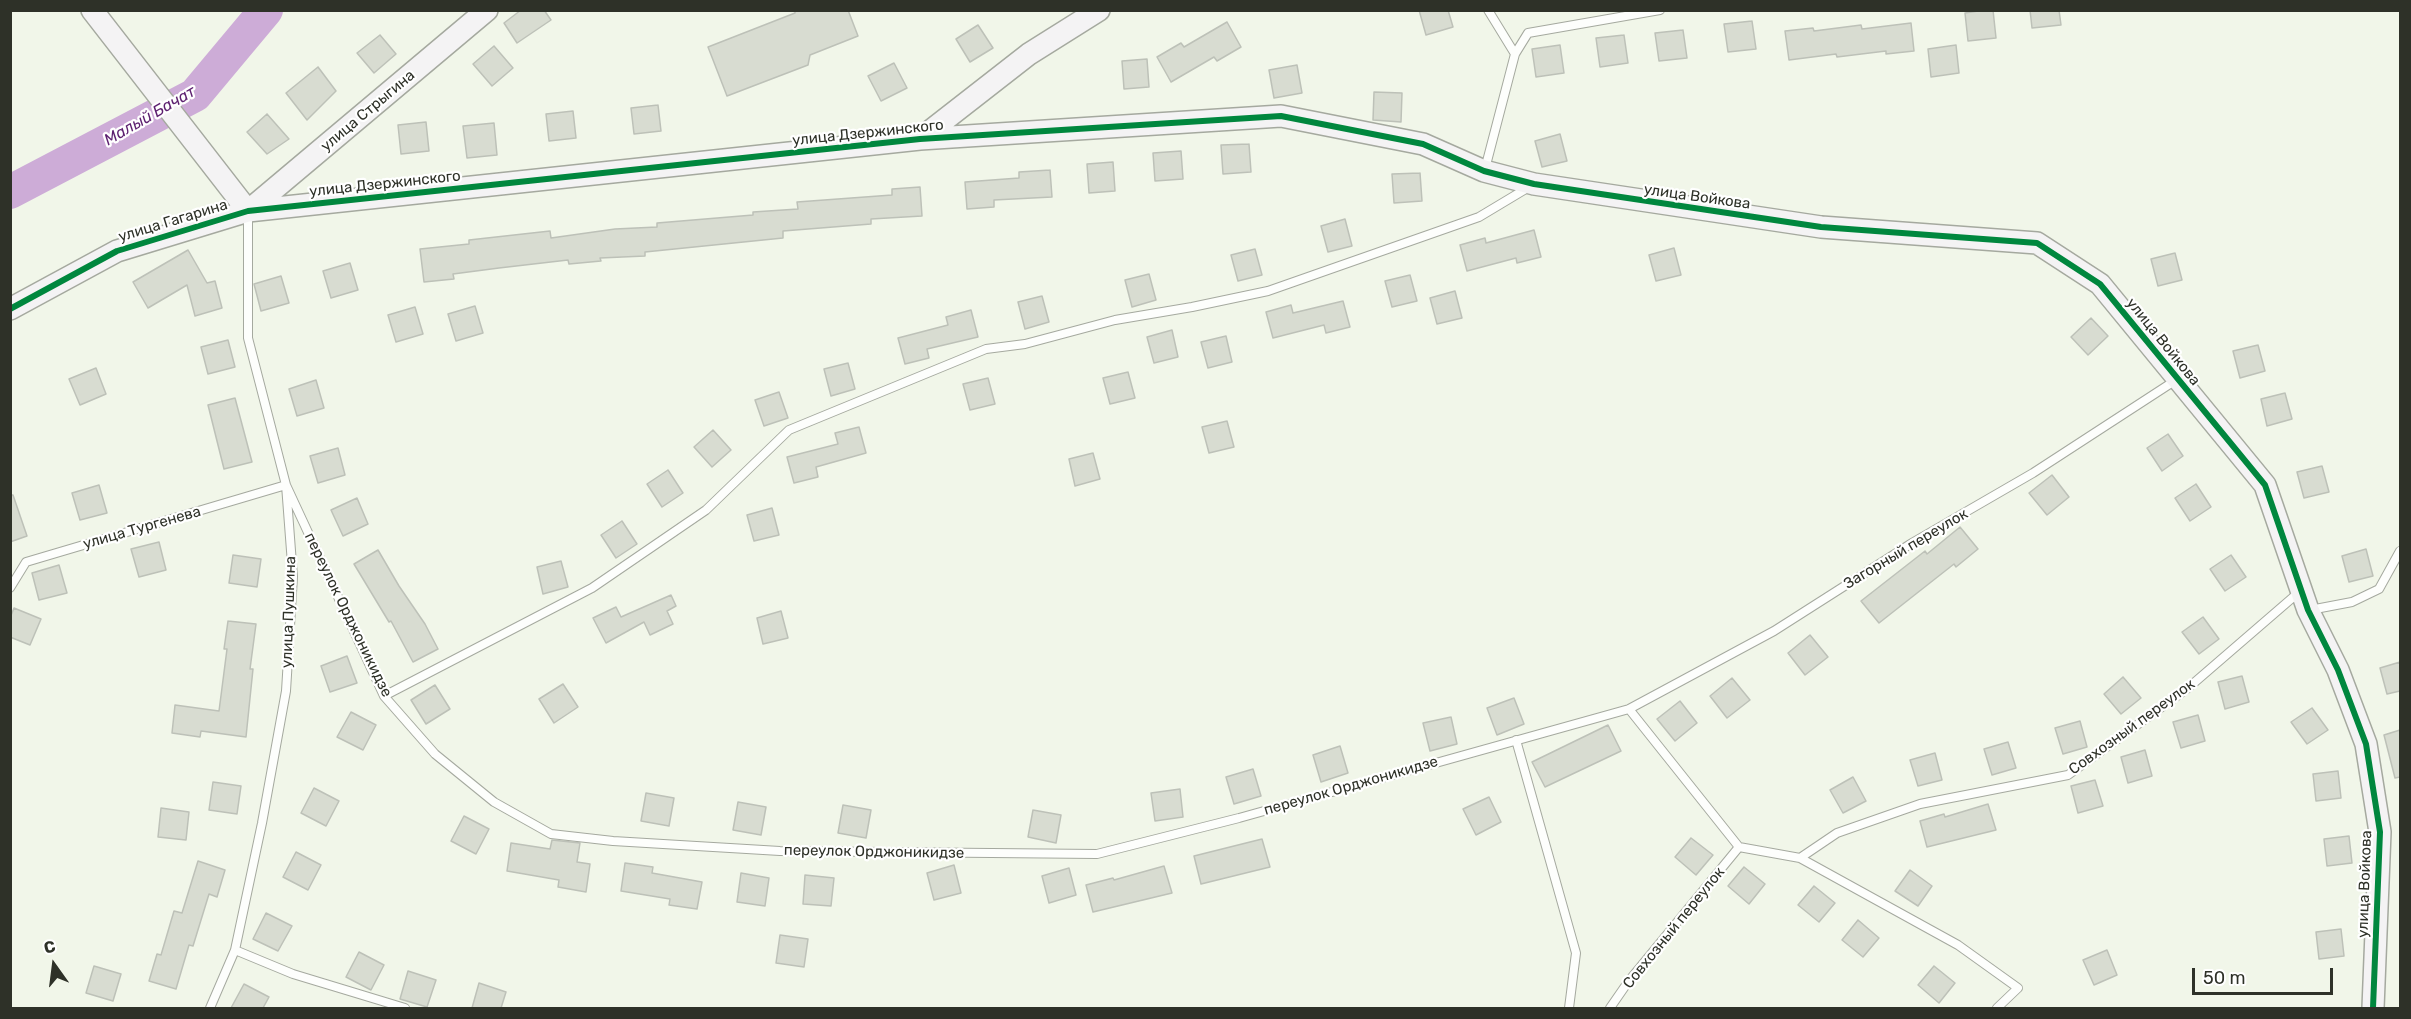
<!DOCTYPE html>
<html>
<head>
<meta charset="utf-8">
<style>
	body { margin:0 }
	#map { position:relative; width:2411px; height:1019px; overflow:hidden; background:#f1f6e9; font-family:Rubik,sans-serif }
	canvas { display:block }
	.frame { position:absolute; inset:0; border:12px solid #2e3128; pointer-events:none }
	.north { position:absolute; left:24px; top:935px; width:60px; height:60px; -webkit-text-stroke:4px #fff; paint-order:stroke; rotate:346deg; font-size:16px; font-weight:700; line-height:24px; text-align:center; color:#2e3128 }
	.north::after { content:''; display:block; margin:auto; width:21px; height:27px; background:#2e3128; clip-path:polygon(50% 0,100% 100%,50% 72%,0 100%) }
	.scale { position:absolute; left:2192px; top:968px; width:141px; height:27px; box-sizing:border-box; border:3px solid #2e3128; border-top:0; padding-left:8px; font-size:18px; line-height:21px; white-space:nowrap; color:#2e3128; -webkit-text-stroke:4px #fff; paint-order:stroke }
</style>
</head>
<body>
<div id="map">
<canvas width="2411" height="1019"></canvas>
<div class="frame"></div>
<div class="north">С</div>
<div class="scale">50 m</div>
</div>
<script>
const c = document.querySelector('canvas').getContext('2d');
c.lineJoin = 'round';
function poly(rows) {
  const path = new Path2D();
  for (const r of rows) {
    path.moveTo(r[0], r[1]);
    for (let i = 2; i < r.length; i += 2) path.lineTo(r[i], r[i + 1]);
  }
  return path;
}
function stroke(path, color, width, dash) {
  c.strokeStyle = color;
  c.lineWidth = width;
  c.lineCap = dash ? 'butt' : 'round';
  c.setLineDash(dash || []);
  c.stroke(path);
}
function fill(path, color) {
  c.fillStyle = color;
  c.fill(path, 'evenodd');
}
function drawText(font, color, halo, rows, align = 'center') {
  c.font = font + ' Rubik,sans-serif';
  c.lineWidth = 4.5;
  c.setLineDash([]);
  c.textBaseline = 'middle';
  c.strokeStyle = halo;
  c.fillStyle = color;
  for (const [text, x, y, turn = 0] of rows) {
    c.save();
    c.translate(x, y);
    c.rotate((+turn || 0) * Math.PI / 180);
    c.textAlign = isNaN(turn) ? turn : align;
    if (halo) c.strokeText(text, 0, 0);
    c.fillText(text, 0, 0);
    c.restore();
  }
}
const river = poly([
	[10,192,195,95,266,10]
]);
const building = poly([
	[521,10,544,10,551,20,517,43,504,23,521,10],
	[795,10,848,10,858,36,810,55,808,65,727,96,708,47,795,13,795,10],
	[1419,10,1448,10,1453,27,1426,35,1419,10],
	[1985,10,1993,10,1996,38,1968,41,1965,13,1985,10],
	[2030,10,2059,10,2061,25,2032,28,2030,10],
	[1752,21,1756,49,1728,52,1724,24,1752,21],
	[1227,22,1241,47,1217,61,1214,57,1171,82,1157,57,1181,43,1184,47,1227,22],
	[1911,23,1914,51,1886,54,1886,51,1837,57,1836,54,1789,60,1785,31,1813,28,1814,31,1861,25,1862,29,1911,23],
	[978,25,993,48,970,62,956,39,978,25],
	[1683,30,1687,58,1659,61,1655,33,1683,30],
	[380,35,396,54,374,73,357,53,380,35],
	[1624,35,1628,63,1600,67,1596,38,1624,35],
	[1560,45,1564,73,1536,77,1532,49,1560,45],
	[1956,45,1959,73,1931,77,1928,49,1956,45],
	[494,46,513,68,492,86,473,64,494,46],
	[1147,59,1149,87,1124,89,1122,61,1147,59],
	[894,63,907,88,881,101,868,76,894,63],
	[1297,65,1302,93,1274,98,1269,70,1297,65],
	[318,67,336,91,307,120,286,93,318,67],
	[1374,92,1402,93,1401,122,1373,120,1374,92],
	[658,105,661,131,634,134,631,108,658,105],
	[573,111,576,138,549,141,546,114,573,111],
	[267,114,289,139,267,154,247,132,267,114],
	[426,122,429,151,401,154,398,125,426,122],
	[494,123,497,155,467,158,463,126,494,123],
	[1560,134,1567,161,1542,167,1535,141,1560,134],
	[1249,144,1251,172,1223,174,1221,145,1249,144],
	[1181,151,1183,179,1155,181,1153,153,1181,151],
	[1113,162,1115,191,1089,193,1087,164,1113,162],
	[1050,170,1052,197,994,200,994,207,967,209,965,182,1019,178,1019,172,1050,170],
	[1420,173,1422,201,1394,203,1392,174,1420,173],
	[920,187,922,216,871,219,871,224,783,231,783,238,645,252,645,256,600,258,601,261,569,264,568,260,499,268,453,274,454,279,424,282,420,249,469,244,469,240,550,231,551,238,615,229,657,227,657,223,753,215,753,212,798,209,797,202,892,195,892,189,920,187],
	[1345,219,1352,246,1328,252,1321,226,1345,219],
	[1534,230,1541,257,1517,263,1516,258,1467,271,1460,245,1485,238,1486,243,1534,230],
	[1674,248,1681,275,1656,281,1649,255,1674,248],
	[1255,249,1262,275,1238,281,1231,255,1255,249],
	[188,250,207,283,215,281,222,308,195,316,187,285,148,308,133,282,188,250],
	[2175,253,2182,280,2158,286,2151,259,2175,253],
	[350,263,358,290,331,298,323,271,350,263],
	[1149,274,1156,300,1132,307,1125,280,1149,274],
	[1410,275,1417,301,1392,307,1385,281,1410,275],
	[281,276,289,303,261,311,254,284,281,276],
	[1455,291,1462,318,1437,324,1430,298,1455,291],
	[1042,296,1049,322,1025,329,1018,302,1042,296],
	[1343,301,1350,327,1326,333,1324,325,1273,338,1266,312,1291,305,1293,313,1343,301],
	[475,306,483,333,456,341,448,314,475,306],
	[415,307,423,334,396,342,388,315,415,307],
	[971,310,978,337,927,349,929,358,905,364,898,338,948,325,946,317,971,310],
	[2091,318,2108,336,2088,355,2071,337,2091,318],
	[1172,330,1178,357,1154,363,1147,337,1172,330],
	[1226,336,1232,362,1208,368,1201,342,1226,336],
	[228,340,235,367,208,374,201,347,228,340],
	[2258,345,2265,371,2240,378,2233,351,2258,345],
	[848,363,855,389,831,396,824,369,848,363],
	[96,368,106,394,80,405,69,379,96,368],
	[1128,372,1135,398,1110,404,1103,378,1128,372],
	[988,378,995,404,970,410,963,384,988,378],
	[316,380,324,408,297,416,289,389,316,380],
	[779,392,788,418,764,426,755,400,779,392],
	[2285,393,2292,419,2267,426,2261,399,2285,393],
	[235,398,252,462,224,469,208,405,235,398],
	[1227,421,1234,447,1209,453,1202,427,1227,421],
	[859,427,866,453,816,467,818,477,794,483,787,457,838,444,835,433,859,427],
	[713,430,731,450,712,467,694,447,713,430],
	[2168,434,2183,456,2162,471,2147,448,2168,434],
	[338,448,345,475,318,483,310,456,338,448],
	[1093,453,1100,479,1075,486,1069,459,1093,453],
	[2322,466,2329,492,2304,498,2297,472,2322,466],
	[668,470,683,493,662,507,647,484,668,470],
	[2052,475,2069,497,2047,515,2029,493,2052,475],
	[2196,484,2211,507,2190,521,2175,498,2196,484],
	[99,485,107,513,80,520,72,493,99,485],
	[10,495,13,495,27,536,10,542,10,495],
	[357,498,368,524,343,536,331,510,357,498],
	[772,508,779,535,754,541,747,515,772,508],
	[622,521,637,544,616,558,601,535,622,521],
	[1960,527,1978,549,1956,567,1954,564,1879,623,1861,601,1925,551,1927,554,1960,527],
	[159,542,166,570,139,577,131,549,159,542],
	[2366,549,2373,576,2349,582,2342,556,2366,549],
	[378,550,399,586,425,624,438,649,413,662,391,621,389,622,354,564,378,550],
	[233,555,261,559,257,587,229,583,233,555],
	[2231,555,2246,577,2225,591,2210,569,2231,555],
	[561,561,568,587,543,594,537,567,561,561],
	[59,565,67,593,39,600,32,573,59,565],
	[671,595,676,606,667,611,673,624,650,635,644,622,606,643,593,618,616,607,621,617,671,595],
	[14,608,41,619,30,645,10,637,10,618,14,608],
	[781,611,788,638,763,644,757,618,781,611],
	[2203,617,2219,639,2199,654,2182,632,2203,617],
	[228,621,256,624,250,669,253,669,246,737,201,731,200,737,172,733,175,705,219,711,227,649,224,649,228,621],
	[1810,635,1828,657,1805,675,1788,653,1810,635],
	[347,656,357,683,330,692,321,666,347,656],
	[2400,662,2400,691,2387,694,2380,668,2400,662],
	[2242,676,2249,702,2225,709,2218,682,2242,676],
	[2123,677,2141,698,2121,714,2104,694,2123,677],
	[1732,678,1750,700,1727,718,1710,696,1732,678],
	[563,684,578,707,554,723,539,699,563,684],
	[435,685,450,709,426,724,411,700,435,685],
	[1514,698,1524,724,1497,735,1487,708,1514,698],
	[1680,701,1697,723,1675,741,1657,719,1680,701],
	[2312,708,2328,730,2307,744,2291,722,2312,708],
	[351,712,376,725,363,750,337,737,351,712],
	[2198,715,2205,741,2181,748,2173,722,2198,715],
	[1451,717,1457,744,1430,751,1423,723,1451,717],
	[2080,721,2087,747,2063,754,2055,728,2080,721],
	[1608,725,1621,751,1545,787,1532,762,1608,725],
	[2400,730,2400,777,2395,778,2384,735,2400,730],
	[2008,742,2016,768,1992,775,1984,749,2008,742],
	[1340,746,1348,773,1321,782,1313,755,1340,746],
	[2145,750,2152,776,2128,783,2121,757,2145,750],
	[1935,753,1942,780,1918,786,1910,760,1935,753],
	[1253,769,1261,796,1234,804,1226,777,1253,769],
	[2338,771,2341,798,2316,801,2313,774,2338,771],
	[1853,777,1866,801,1843,813,1830,790,1853,777],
	[2095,780,2103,806,2078,813,2071,786,2095,780],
	[213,782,241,786,237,814,209,810,213,782],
	[314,788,339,801,326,826,301,813,314,788],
	[1180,789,1183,817,1155,821,1151,793,1180,789],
	[646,793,674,798,669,826,641,821,646,793],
	[1489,797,1501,822,1476,835,1463,809,1489,797],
	[738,802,766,807,761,835,733,830,738,802],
	[1988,804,1996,830,1927,847,1920,821,1944,814,1945,817,1988,804],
	[843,805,871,810,866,838,838,833,843,805],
	[161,808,189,812,186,840,158,837,161,808],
	[1033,810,1061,815,1056,843,1028,837,1033,810],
	[464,816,489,829,476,854,451,841,464,816],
	[2349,836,2352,863,2327,866,2324,839,2349,836],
	[1691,838,1713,855,1696,875,1675,857,1691,838],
	[1262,839,1270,867,1201,884,1194,856,1262,839],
	[552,840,580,843,577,862,590,864,586,892,558,887,559,880,507,871,511,843,550,849,552,840],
	[296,852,321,865,308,890,283,877,296,852],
	[198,861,225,870,217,897,209,894,193,946,189,945,176,989,149,981,157,954,161,955,174,911,182,913,198,861],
	[625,863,653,867,652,873,702,882,697,909,669,905,670,899,621,891,625,863],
	[954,865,961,893,934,900,927,873,954,865],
	[1164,866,1172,893,1093,912,1086,885,1113,878,1114,880,1164,866],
	[1744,867,1765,884,1749,904,1728,886,1744,867],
	[1069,868,1076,895,1049,903,1042,876,1069,868],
	[1910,870,1932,886,1918,906,1895,891,1910,870],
	[741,873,769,878,765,906,737,902,741,873],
	[805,875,834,878,831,906,803,904,805,875],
	[1814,886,1835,903,1819,922,1798,905,1814,886],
	[266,913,292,926,278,951,253,939,266,913],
	[1858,920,1879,938,1863,957,1842,940,1858,920],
	[2341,929,2344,956,2319,959,2316,932,2341,929],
	[780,935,808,939,804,967,776,963,780,935],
	[2107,950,2117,975,2094,985,2083,960,2107,950],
	[359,952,384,965,371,990,346,977,359,952],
	[94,966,121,974,113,1001,86,993,94,966],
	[1934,966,1955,983,1939,1003,1918,985,1934,966],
	[408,971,436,980,427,1007,400,999,408,971],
	[479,983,506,992,501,1008,472,1008,479,983],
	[244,984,269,997,263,1008,231,1008,244,984]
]);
const lane = poly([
	[1488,10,1515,54],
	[1485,169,1515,54,1528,33,1660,10],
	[10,588,26,562,286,485,384,696,435,754,494,802,551,834,613,841,780,851,1097,854,1239,818,1629,709,1774,631,1912,543,2033,473,2176,380],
	[2310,610,2352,602,2379,589,2400,551],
	[384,696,592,588,706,510,789,430,986,349,1025,344,1115,320,1192,307,1268,291,1479,217,1529,187],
	[1629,709,1739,847,1800,858,1958,945,2018,988,1997,1008],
	[1516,740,1576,953,1569,1008],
	[1800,858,1837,833,1920,804,2068,775,2188,688,2298,593],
	[235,950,293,974,405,1008],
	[210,1008,235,950,262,823,286,691,293,577,286,485,248,338,248,212],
	[1610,1008,1628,982,1739,847]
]);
const secondary = poly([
	[92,10,248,211],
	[920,139,1029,54,1099,10],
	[248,211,487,10],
	[10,309,117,251,248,211,920,139,1281,116,1423,144,1484,171,1534,184,1821,227,2037,243,2100,284,2265,485,2308,610,2338,670,2366,744,2380,832,2373,1008]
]);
const cycleway = poly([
	[10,309,117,251,248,211,920,139,1281,116,1423,144,1484,171,1534,184,1821,227,2037,243,2100,284,2265,485,2308,610,2338,670,2366,744,2380,832,2373,1008]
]);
const streetNames = [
	["улица Стрыгина",368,111,-40],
	["улица Дзержинского",868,133,-6],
	["улица Дзержинского",385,184,-6],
	["улица Войкова",1697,197,8],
	["улица Гагарина",173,221,-17],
	["улица Войкова",2163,342,51],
	["улица Тургенева",142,528,-16],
	["Загорный переулок",1906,549,-31],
	["улица Пушкина",289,612,-88],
	["переулок Орджоникидзе",348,615,64],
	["Совхозный переулок",2132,727,-36],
	["переулок Орджоникидзе",1351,786,-16],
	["переулок Орджоникидзе",874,852,1],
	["улица Войкова",2365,884,-88],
	["Совхозный переулок",1674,928,-51]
];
const waterNames = [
	["Малый Бачат",150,116,-30]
];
stroke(river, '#cdacd7', 34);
fill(building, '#d8dcd1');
stroke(building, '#bdc1b8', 1.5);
stroke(lane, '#a5a99f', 10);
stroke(secondary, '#a5a99f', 24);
stroke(lane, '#fdfefc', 8);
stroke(secondary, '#f4f3f4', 21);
stroke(cycleway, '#00873e', 6);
drawText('15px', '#2e3128', '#fff', streetNames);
drawText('italic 16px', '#5c1f6f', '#fff', waterNames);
</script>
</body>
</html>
